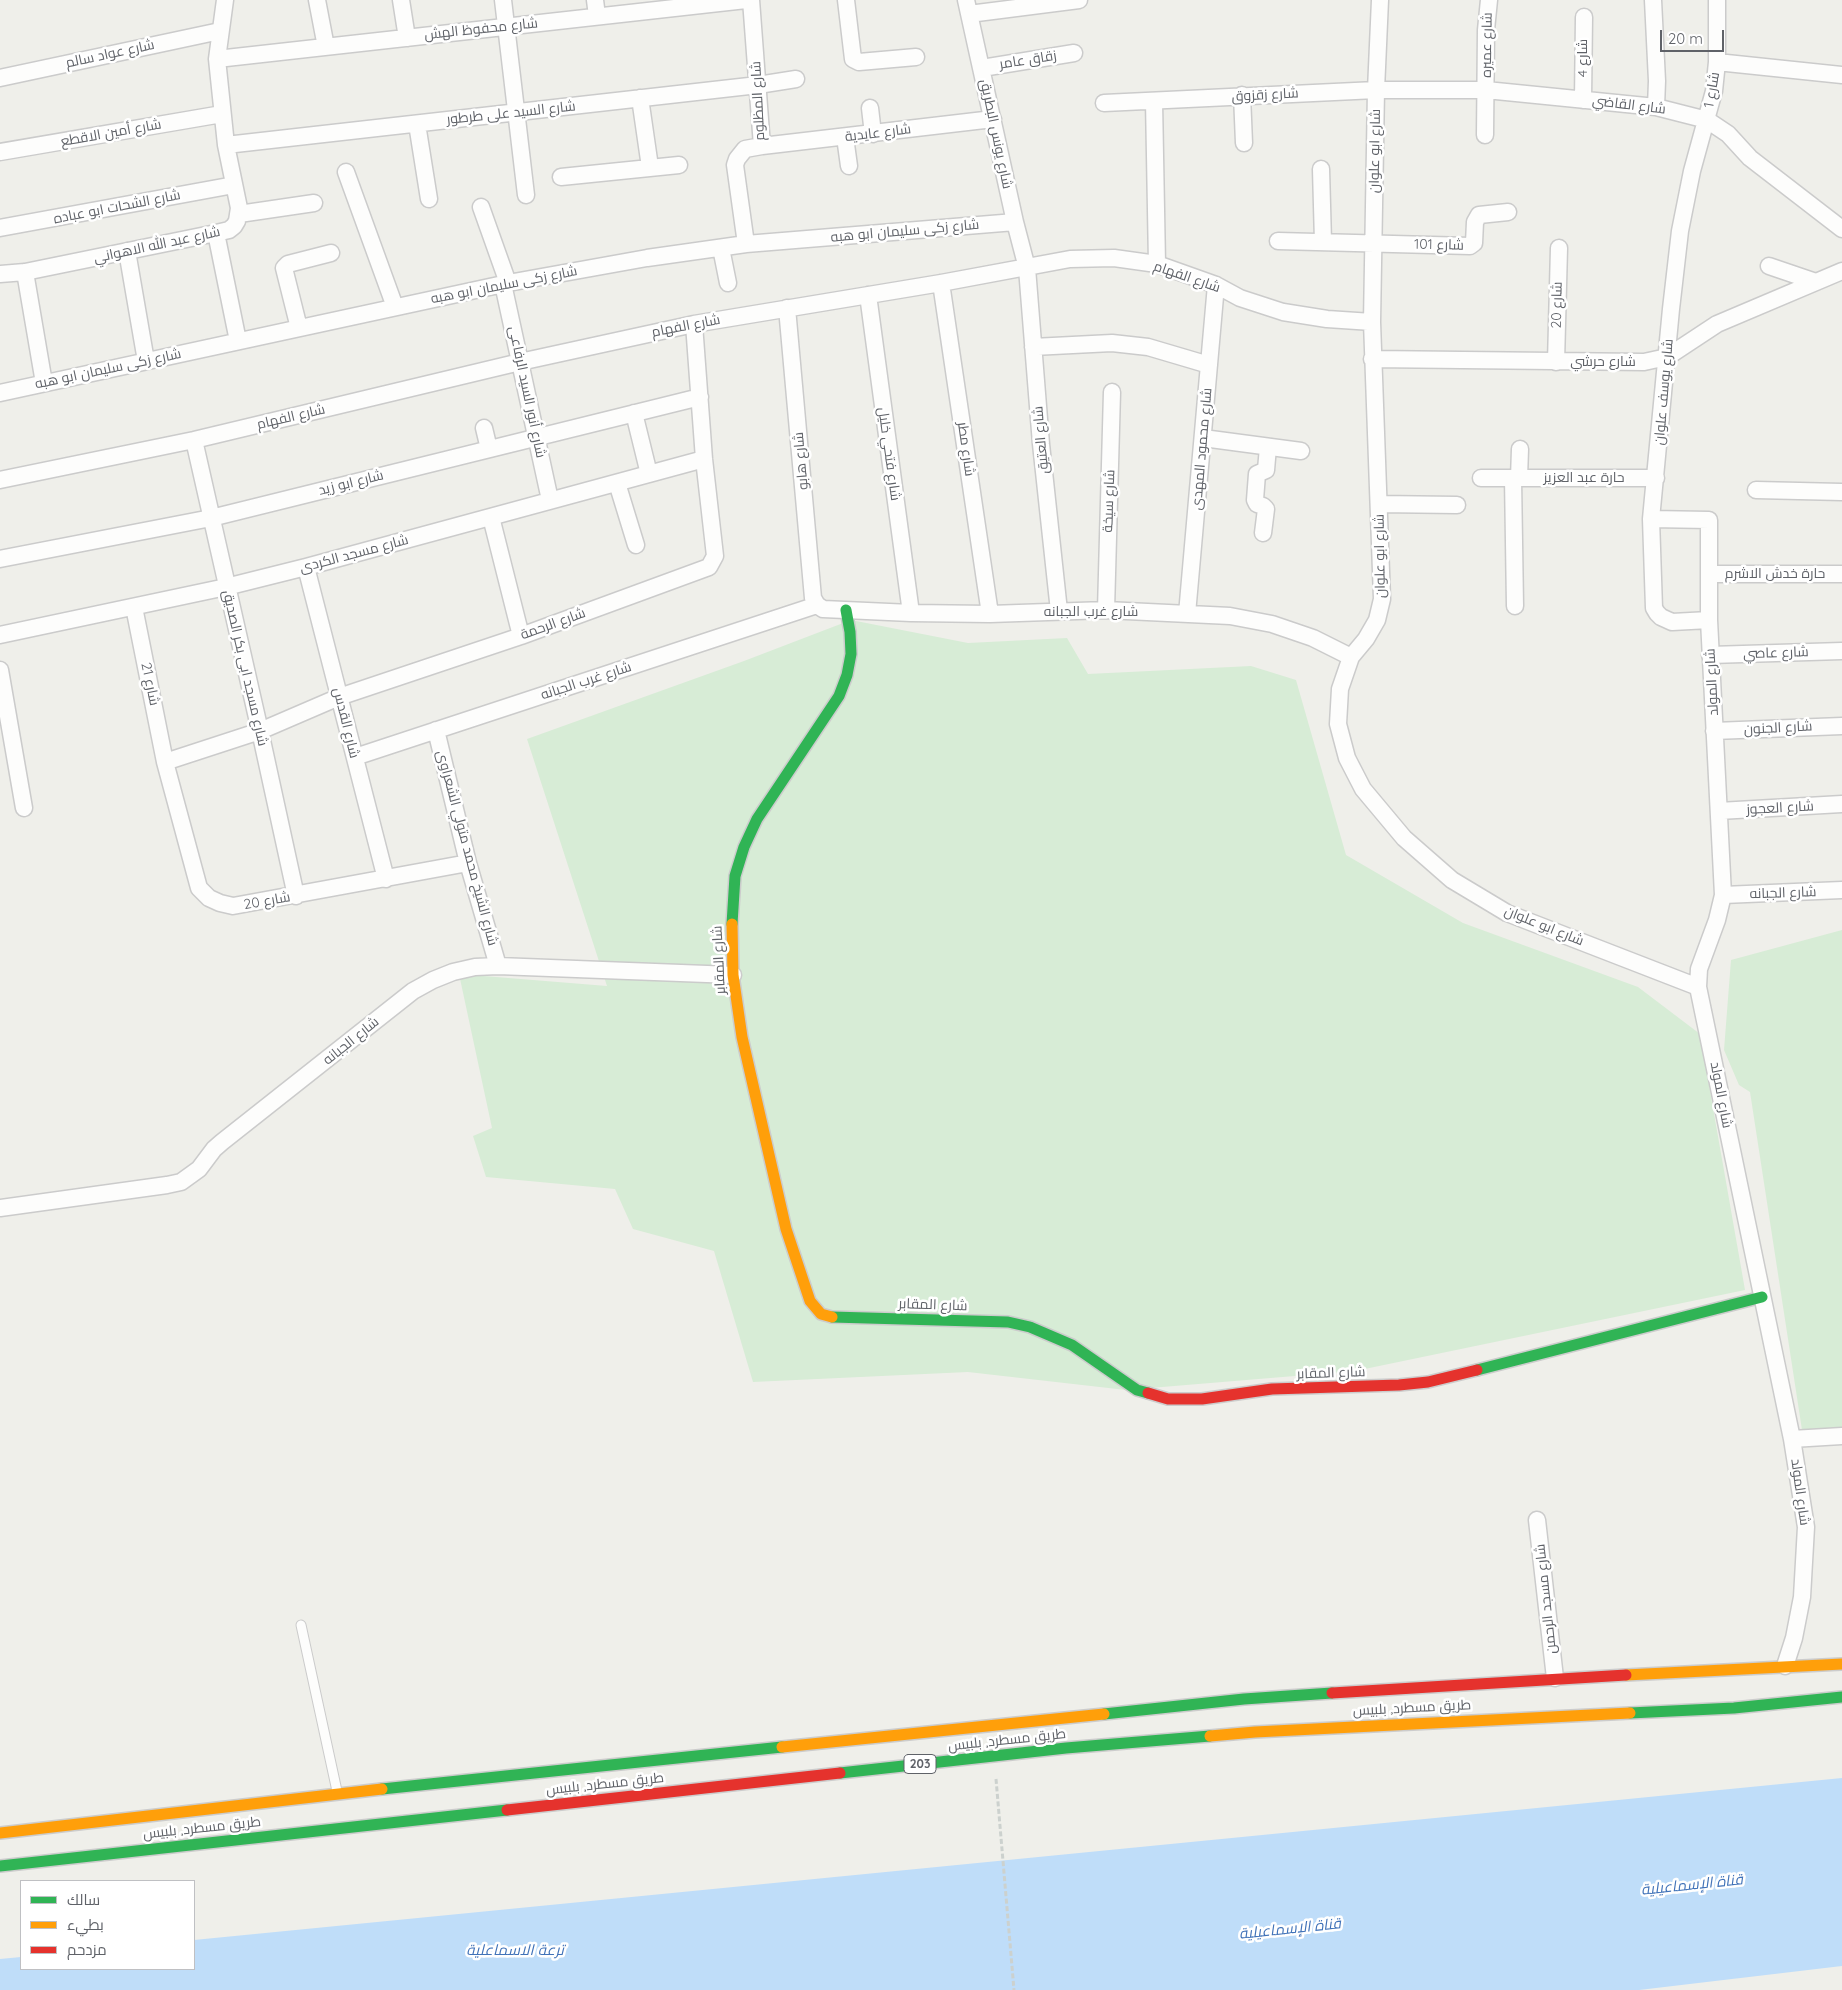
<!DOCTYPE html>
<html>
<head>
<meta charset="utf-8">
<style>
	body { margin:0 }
	#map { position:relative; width:1842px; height:1990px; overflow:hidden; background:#efefea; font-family:Quicksand,Cairo,sans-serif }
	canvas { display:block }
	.legend { position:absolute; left:20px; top:1880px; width:175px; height:90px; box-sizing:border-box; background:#fff; border:1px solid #bfc0c3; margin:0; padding:6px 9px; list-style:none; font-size:15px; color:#5f6268 }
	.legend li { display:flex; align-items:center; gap:10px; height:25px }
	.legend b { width:25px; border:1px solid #bfc0c3 }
	.scale { position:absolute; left:1660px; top:30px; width:64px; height:22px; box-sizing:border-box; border:2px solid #5f6268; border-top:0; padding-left:6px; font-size:15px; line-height:18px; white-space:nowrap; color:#5f6268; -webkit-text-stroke:4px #fff; paint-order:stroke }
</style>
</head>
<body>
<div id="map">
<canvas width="1842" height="1990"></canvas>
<ul class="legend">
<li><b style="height:6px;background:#30b455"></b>سالك</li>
<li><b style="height:6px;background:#ff9f0a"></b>بطيء</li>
<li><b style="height:6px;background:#e5322d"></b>مزدحم</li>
</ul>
<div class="scale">20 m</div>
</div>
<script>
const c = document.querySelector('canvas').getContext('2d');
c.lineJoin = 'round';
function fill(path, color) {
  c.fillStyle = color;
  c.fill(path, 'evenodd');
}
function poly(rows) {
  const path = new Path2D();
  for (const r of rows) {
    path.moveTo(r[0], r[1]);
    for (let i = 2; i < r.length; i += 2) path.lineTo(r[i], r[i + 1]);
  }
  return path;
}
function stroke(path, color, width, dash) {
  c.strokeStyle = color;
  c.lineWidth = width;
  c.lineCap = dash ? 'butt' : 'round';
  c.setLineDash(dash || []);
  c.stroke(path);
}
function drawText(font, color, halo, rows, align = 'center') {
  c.font = font + ' Quicksand,Cairo,sans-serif';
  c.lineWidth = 5;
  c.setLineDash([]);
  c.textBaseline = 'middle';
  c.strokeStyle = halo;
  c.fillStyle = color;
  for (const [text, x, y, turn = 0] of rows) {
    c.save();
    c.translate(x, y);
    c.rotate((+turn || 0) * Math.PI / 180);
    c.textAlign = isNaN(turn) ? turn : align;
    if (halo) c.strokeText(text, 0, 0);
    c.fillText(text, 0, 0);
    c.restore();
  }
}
const green = poly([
	[851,620,968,643,1067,638,1088,674,1251,666,1296,680,1346,855,1463,923,1638,987,1700,1034,1745,1290,1355,1371,1126,1390,968,1372,753,1382,714,1251,633,1229,615,1189,486,1177,473,1136,492,1128,459,974,607,986,527,739,744,661],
	[1842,930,1842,1428,1802,1430,1750,1092,1739,1085,1724,1050,1731,960]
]);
const water = poly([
	[1842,1778,1842,1966,1639,1990,0,1990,0,1959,21,1957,21,1969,194,1969,194,1940]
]);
const path = poly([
	[996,1779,1014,1990]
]);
const lane = poly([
	[301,1625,337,1791]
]);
const street = poly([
	[317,0,326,47],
	[401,0,407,38],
	[503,0,526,195],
	[595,0,597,16],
	[846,0,853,59,859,62,916,57],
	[966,0,1015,222,1027,268,1041,444,1059,611],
	[1380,0,1376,90,1372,322,1382,599,1377,620,1366,639,1351,657,1340,689,1338,724,1347,758,1363,789,1404,838,1452,880,1507,913,1698,987],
	[1653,0,1657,81,1656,107],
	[969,14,1079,0],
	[217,59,746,0],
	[1717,62,1842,75],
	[982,68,1074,53],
	[0,78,220,31],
	[1242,95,1244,143],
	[640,98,650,167],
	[1583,100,1584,17],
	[1154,101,1157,264],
	[1104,103,1376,90,1486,90,1656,107,1707,120,1728,134,1750,158,1842,229],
	[870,108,873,134],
	[417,124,429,199],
	[1485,135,1486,30,1489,0],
	[845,137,849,166],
	[226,145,758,85,796,79],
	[762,146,993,119],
	[0,152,222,114],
	[1321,169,1323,242],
	[346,172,395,307],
	[561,177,679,165],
	[481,207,508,283],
	[239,214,314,203],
	[0,228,234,185],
	[216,233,238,341],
	[1278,241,1470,246,1474,243,1475,222,1479,215,1508,212],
	[746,244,735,165,737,159,745,149,762,146,751,0],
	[721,248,728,283],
	[127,251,146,361],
	[1769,266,1816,282],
	[25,272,44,383],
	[0,274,25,272,216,233,229,230,234,226,237,221,239,208,226,145,217,59,225,0],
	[941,283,990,614],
	[503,284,550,500],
	[868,295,911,613],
	[787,308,813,598,817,605,823,609,911,613,990,614,1106,610,1230,616,1272,624,1313,638,1351,657],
	[299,328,284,268,288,264,331,253],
	[1033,347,1112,343,1148,347,1209,365],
	[1372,359,1644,362,1667,357,1717,324,1842,271],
	[1556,362,1559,248],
	[0,393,508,283,647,258,746,244,1015,222],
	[634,413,649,474],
	[484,428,489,449],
	[1203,438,1301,451],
	[194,440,260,731,296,896],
	[1481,478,1656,478],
	[1513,478,1515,606],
	[1519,478,1520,449],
	[0,480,194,440,520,362,694,324,941,283,1070,259,1114,258,1157,264,1216,285,1240,298,1283,312,1327,319,1372,322],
	[617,483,636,545],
	[1756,490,1842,492],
	[1379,504,1457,505],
	[491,517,521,636],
	[1651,519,1709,520,1709,620,1723,895,1717,920,1699,969,1698,987,1792,1439,1806,1527,1802,1597,1794,1638,1785,1666],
	[1263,533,1266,509,1263,506,1257,504,1255,500,1257,474,1266,470,1268,447],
	[0,559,211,518,700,397],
	[306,567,386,879],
	[1709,574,1842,574],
	[134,607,165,762,199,888,209,898,220,903,233,906,468,863],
	[1106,610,1112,392],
	[1187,614,1216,285],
	[1709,620,1672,622,1661,617,1657,613,1654,608,1651,519,1671,309,1680,231,1692,171,1714,91,1717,62,1717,0],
	[0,635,226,587,306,567,704,459],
	[1710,655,1842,651],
	[0,670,24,808],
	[436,730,468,863,498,966],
	[1714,731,1842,726],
	[355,757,817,605],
	[165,762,260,731,339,697,521,636,709,567,715,556,704,459,694,324],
	[1719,811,1842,804],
	[1723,895,1842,890],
	[0,1208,167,1185,181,1182,199,1169,214,1149,222,1142,413,991,433,980,453,972,475,967,498,966,733,975],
	[1792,1439,1842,1436],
	[1537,1520,1555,1678]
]);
const fast = poly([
	[732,924,735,876,744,847,757,819,839,696,847,675,851,654,850,632,846,610],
	[832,1317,1008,1322,1030,1327,1072,1345,1137,1390,1148,1393],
	[1477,1370,1762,1297],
	[1630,1713,1734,1708,1842,1697],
	[1104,1714,1244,1699,1332,1693],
	[840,1773,1066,1748,1210,1736],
	[382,1789,782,1747],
	[0,1866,507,1810]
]);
const slow = poly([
	[732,924,733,975,742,1037,786,1229,810,1301,821,1314,832,1317],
	[1626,1675,1842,1664],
	[1210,1736,1255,1732,1630,1713],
	[782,1747,1104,1714],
	[0,1833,382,1789]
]);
const jam = poly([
	[1148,1393,1168,1399,1202,1399,1272,1389,1399,1385,1428,1382,1477,1370],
	[1332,1693,1626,1675],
	[507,1810,840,1773]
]);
const shields = [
	[920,1764,32]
];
const shieldNames = [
	["203",920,1764]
];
const streetNames = [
	["شارع محفوظ الهش",481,29,-6],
	["شارع عميره",1487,45,-89],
	["شارع عواد سالم",110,54,-12],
	["شارع 4",1583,58,-90],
	["زقاق عامر",1028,60,-9],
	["شارع 1",1712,90,-80],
	["شارع زقزوق",1265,95,-3],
	["شارع المظلوم",758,101,-93],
	["شارع القاضي",1629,105,7],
	["شارع السيد على طرطور",511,113,-6],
	["شارع أمين الاقطع",111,133,-10],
	["شارع عايدية",878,133,-7],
	["شارع يونس البطريق",996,134,78],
	["شارع ابو علوان",1375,151,-89],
	["شارع الشحات ابو عباده",117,207,-11],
	["شارع زكى سليمان ابو هبه",905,231,-5],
	["شارع عبد الله الاهواني",157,245,-12],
	["شارع 101",1439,245,1],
	["شارع الفهام",1187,277,19],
	["شارع زكى سليمان ابو هبه",504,285,-11],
	["شارع 20",1557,305,-89],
	["شارع الفهام",686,326,-11],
	["شارع حرشي",1603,362],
	["شارع زكى سليمان ابو هبه",108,369,-12],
	["شارع أنور السيد الرفاعى",527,392,78],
	["شارع يوسف علوان",1664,392,-85],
	["شارع الفهام",291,417,-13],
	["شارع العتيق",1041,440,-95],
	["شارع مطر",966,449,82],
	["شارع محمود المهدى",1202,449,-85],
	["شارع فتحي خليل",889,454,82],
	["شارع هابو",801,461,-95],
	["حارة عبد العزيز",1584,478],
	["شارع ابو زيد",351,483,-14],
	["شارع سيخة",1109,501,-88],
	["شارع مسجد الكردى",354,554,-15],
	["شارع ابو علوان",1380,556,-91],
	["حارة خدش الاشرم",1775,574],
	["شارع غرب الجبانه",1091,612],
	["شارع الرحمة",553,624,-20],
	["شارع عاصي",1776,653,-2],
	["شارع مسجد ابى بكر الصديق",245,668,77],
	["شارع غرب الجبانه",586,681,-18],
	["شارع المولد",1712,682,-93],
	["شارع 21",150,684,78],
	["شارع القدس",346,723,76],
	["شارع الجنون",1778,728,-3],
	["شارع العجوز",1780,808,-3],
	["شارع الشيخ محمد متولي الشعراوى",467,848,75],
	["شارع الجبانه",1783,893,-2],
	["شارع 20",267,901,-10],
	["شارع ابو علوان",1544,926,22],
	["شارع المقابر",719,960,-93],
	["شارع الجبانه",351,1041,-39],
	["شارع المولد",1721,1095,79],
	["شارع المقابر",933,1305,2],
	["شارع المقابر",1331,1373,-2],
	["شارع المولد",1800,1492,82],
	["شارع مسجد الرحمن",1546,1599,-96],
	["طريق مسطرد, بلبيس",1412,1708,-3],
	["طريق مسطرد, بلبيس",1007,1740,-6],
	["طريق مسطرد, بلبيس",605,1784,-6],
	["طريق مسطرد, بلبيس",202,1828,-6]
];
const waterNames = [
	["قناة الإسماعيلية",1692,1885,-6],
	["قناة الإسماعيلية",1290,1929,-6],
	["ترعة الاسماعلية",515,1950]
];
fill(green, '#d7ecd6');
fill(water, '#bfddf9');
stroke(lane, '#cbcbcb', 11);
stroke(street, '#cbcbcb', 19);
stroke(fast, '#ccc', 14);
stroke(slow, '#ccc', 14);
stroke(jam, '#ccc', 14);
stroke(path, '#ccd1ce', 3, [5, 2.5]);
stroke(lane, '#fdfdfc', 9);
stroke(street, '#fdfdfc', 16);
stroke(fast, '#30b455', 11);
stroke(slow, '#ff9f0a', 11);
stroke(jam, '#e5322d', 11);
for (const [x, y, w] of shields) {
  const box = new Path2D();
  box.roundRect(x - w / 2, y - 9.5, w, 19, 4);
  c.fillStyle = '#fff';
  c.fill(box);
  stroke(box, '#5f6268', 1);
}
drawText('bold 12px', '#5f6268', null, shieldNames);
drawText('14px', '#5f6268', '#fff', streetNames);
drawText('italic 15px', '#4072b8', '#fff', waterNames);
</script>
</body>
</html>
